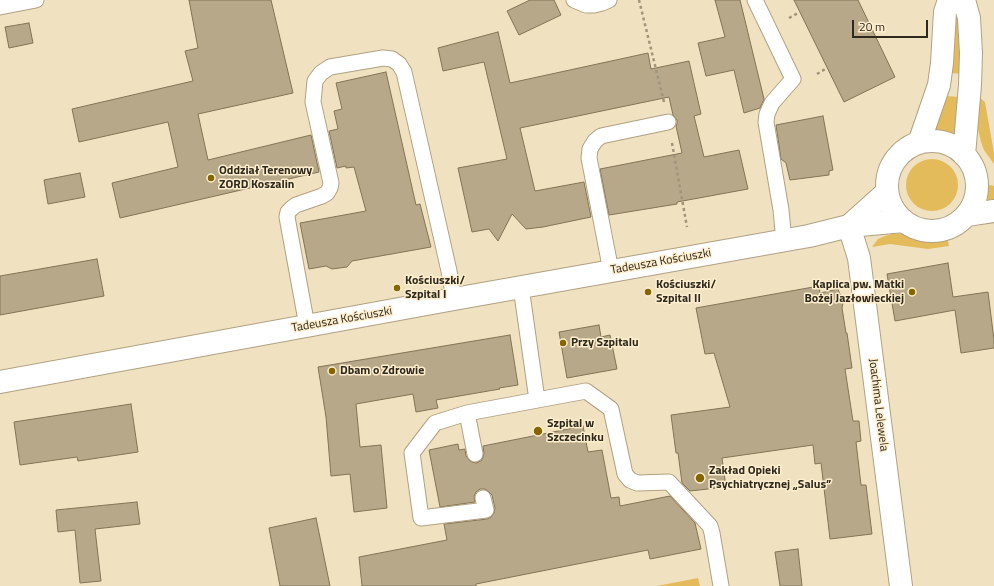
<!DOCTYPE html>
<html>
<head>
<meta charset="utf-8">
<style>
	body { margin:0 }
	#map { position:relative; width:994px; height:586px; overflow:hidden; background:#f0e1c0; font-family:"Titillium Web",sans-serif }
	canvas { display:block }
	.scale { position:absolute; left:852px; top:20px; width:76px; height:18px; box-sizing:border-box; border:2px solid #2e291c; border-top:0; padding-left:5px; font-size:12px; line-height:14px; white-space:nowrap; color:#2e291c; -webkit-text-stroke:3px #feeecd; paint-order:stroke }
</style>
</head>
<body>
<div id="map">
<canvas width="994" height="586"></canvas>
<div class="scale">20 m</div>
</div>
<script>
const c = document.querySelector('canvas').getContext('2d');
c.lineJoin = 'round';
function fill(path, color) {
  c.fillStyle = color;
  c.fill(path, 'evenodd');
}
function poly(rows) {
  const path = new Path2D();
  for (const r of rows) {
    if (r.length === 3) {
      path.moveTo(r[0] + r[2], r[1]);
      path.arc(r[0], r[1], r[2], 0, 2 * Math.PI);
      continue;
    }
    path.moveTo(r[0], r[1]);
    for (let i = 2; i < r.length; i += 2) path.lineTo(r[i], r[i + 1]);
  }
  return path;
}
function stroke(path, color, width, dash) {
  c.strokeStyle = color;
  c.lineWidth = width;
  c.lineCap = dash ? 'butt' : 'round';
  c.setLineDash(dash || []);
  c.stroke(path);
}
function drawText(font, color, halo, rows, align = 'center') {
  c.font = font + ' "Titillium Web",sans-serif';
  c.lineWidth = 3;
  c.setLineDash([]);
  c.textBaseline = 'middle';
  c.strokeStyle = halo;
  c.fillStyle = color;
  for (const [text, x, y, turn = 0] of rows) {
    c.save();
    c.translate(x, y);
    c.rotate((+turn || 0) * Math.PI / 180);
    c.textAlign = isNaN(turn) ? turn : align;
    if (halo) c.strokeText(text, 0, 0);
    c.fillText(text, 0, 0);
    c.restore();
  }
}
const green = poly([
	[954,0,961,0,963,74,949,73],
	[945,96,960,97,956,135,933,129],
	[979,97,985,102,994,153,994,164,984,150,981,142,978,129,977,114],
	[932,185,26],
	[990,185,994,186,994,206,983,204,987,188],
	[892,234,907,234,925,237,937,238,947,237,949,246,928,249,890,244,872,247,878,239,885,236],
	[698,578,700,586,657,586]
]);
const building = poly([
	[189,0,271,0,293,93,198,114,208,160,311,135,319,172,120,218,112,183,178,167,168,122,79,142,72,109,193,81,185,51,198,48,189,0],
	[530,0,554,0,561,15,519,35,507,11,530,0],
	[715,0,740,0,764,99,760,108,744,113,734,70,706,76,698,43,725,37,715,0],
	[794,0,858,0,895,77,844,102,794,0],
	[29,23,33,43,9,48,5,27,29,23],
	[498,32,510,83,648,53,651,69,689,61,701,114,694,116,704,157,739,150,748,189,677,202,677,204,609,215,600,169,682,153,676,126,677,124,677,120,673,115,669,97,520,128,535,191,584,182,591,217,543,227,526,229,512,214,498,241,489,229,472,232,458,168,507,159,484,62,443,71,438,48,498,32],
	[386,72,416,205,420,204,431,247,352,261,347,267,332,269,326,266,309,269,300,223,366,211,354,167,346,168,346,166,337,168,329,131,338,129,334,111,342,109,336,83,386,72],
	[823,116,833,170,829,171,829,175,790,180,786,163,781,159,776,125,823,116],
	[80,173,85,197,48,204,44,180,80,173],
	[97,259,104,296,0,315,0,276,97,259],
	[948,263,953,297,988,292,994,340,994,348,961,353,955,310,895,321,887,274,948,263],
	[819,286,820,293,838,289,842,300,843,303,842,308,846,333,847,333,852,368,845,369,853,421,859,421,861,441,856,442,861,485,866,485,872,534,830,539,821,463,815,464,813,445,722,458,726,487,690,491,682,483,678,453,676,453,671,415,730,407,714,353,705,354,696,308,819,286],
	[599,325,601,337,610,335,617,369,567,378,559,332,599,325],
	[510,335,518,385,499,388,500,389,436,400,438,408,416,412,413,394,356,404,360,447,381,445,387,508,354,512,350,474,331,476,326,417,318,367,510,335],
	[131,404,138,452,78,461,77,457,20,465,14,422,131,404],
	[583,426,588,452,602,450,611,498,619,497,620,506,670,496,695,523,701,549,650,559,648,550,476,584,476,586,362,586,359,557,447,540,444,524,487,519,491,517,494,513,495,508,492,495,489,492,485,489,480,489,476,492,474,496,475,502,440,507,429,450,458,444,459,450,465,449,466,456,469,460,472,462,476,463,481,461,483,457,484,453,483,446,583,426],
	[137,502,140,524,95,529,101,581,80,583,75,530,58,532,56,510,137,502],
	[316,518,330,586,280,586,269,528,316,518],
	[798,549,802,586,780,586,775,552,798,549]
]);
const path = poly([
	[639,0,664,102],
	[789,18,800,12],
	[817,74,827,68],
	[672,143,687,227]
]);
const lane = poly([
	[574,0,586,5,594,5,602,3,609,0],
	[755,0,793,79,772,103,767,114,766,122,781,210,784,241],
	[0,7,36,0],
	[611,271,589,158,590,149,595,141,601,136,668,122],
	[521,287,537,400],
	[307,326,287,217,288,212,292,208,296,205,322,196,327,193,330,188,331,183,313,102,315,81,321,73,330,67,383,58,392,59,399,64,404,72,449,271,454,299],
	[467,413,475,454],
	[483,498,486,510,421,518,412,453,435,423,467,413,586,391,611,409,625,474,630,480,637,483,669,482,710,526,712,533,721,586]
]);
const street = poly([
	[849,226,859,258,901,586]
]);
const secondary = poly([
	[964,0,969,18,971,53,970,85,964,155],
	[932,186,45],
	[919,143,939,85,942,63,945,12,949,0],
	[967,215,994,211],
	[849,226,887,192],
	[0,382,454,299,809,236,849,226,904,221]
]);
const markers = [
	[211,178,4,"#866500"],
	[397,288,4,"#866500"],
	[648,292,4,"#866500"],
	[912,292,4,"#866500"],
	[563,343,4,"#866500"],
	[332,371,4,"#866500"],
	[538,431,5,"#866500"],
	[700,478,5,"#866500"]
];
const poiNames = [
	["Oddział Terenowy",219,171],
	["ZORD Koszalin",219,185],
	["Kościuszki/",405,281],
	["Szpital I",405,295],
	["Kościuszki/",656,285],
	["Szpital II",656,299],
	["Kaplica pw. Matki",904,285,"right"],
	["Bożej Jazłowieckiej",904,299,"right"],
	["Przy Szpitalu",571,343],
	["Dbam o Zdrowie",340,371],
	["Szpital w",547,424],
	["Szczecinku",547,438],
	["Zakład Opieki",709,471],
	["Psychiatrycznej „Salus”",709,485]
];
const streetNames = [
	["Tadeusza Kościuszki",661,262,-10],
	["Tadeusza Kościuszki",342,320,-10],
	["Joachima Lelewela",878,405,83]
];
fill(green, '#e4bb5b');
fill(building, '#b6a889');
stroke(building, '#827456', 1);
stroke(lane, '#b0a182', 17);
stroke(street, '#b0a182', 24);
stroke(secondary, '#b0a182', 24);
stroke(path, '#a0957c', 2.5, [3, 3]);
stroke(lane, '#fff', 15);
stroke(street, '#fff', 22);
stroke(secondary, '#fff', 22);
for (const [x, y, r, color] of markers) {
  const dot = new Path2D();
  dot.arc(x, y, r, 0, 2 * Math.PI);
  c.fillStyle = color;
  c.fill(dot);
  stroke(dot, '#feeecd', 1.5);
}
drawText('bold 12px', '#2e291c', '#feeecd', poiNames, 'left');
drawText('12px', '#2e291c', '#feeecd', streetNames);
</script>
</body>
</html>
